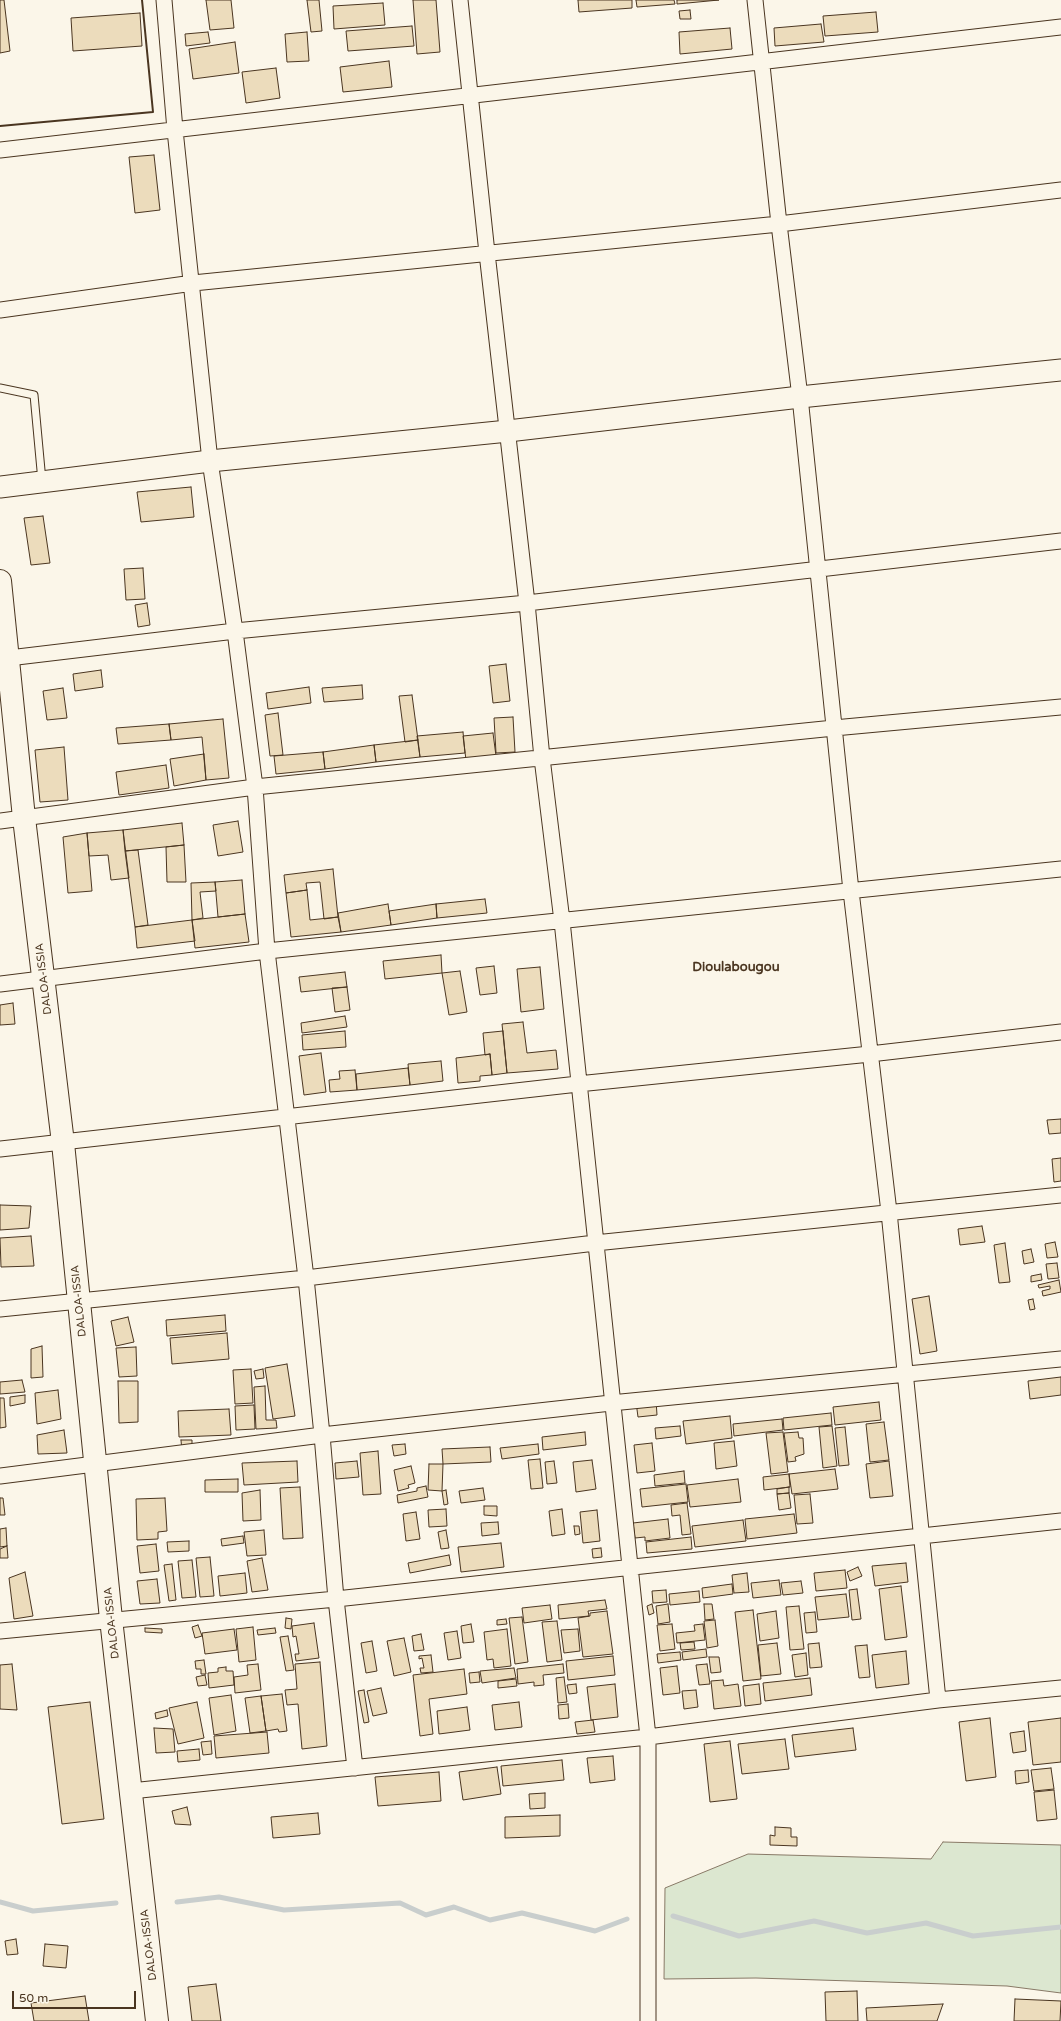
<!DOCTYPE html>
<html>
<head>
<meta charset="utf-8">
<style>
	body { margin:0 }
	#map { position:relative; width:1061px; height:2021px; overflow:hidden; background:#fbf6e9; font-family:"Varela Round",sans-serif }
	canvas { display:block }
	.scale { position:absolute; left:12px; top:1991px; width:124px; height:18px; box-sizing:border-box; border:2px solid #4a3520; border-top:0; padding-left:5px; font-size:12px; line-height:14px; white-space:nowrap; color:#4a3520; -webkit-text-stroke:3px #fbf6e9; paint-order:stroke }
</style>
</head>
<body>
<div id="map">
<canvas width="1061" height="2021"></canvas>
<div class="scale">50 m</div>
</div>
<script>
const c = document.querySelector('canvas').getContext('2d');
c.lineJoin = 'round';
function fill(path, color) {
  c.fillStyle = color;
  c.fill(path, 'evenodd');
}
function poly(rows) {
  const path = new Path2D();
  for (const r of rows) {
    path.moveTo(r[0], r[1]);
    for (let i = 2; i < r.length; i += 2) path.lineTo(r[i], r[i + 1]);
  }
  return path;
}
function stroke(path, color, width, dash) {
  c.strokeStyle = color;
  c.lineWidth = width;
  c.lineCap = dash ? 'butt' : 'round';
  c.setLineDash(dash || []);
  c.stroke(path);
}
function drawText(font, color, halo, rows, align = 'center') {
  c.font = font + ' "Varela Round",sans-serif';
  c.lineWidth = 3;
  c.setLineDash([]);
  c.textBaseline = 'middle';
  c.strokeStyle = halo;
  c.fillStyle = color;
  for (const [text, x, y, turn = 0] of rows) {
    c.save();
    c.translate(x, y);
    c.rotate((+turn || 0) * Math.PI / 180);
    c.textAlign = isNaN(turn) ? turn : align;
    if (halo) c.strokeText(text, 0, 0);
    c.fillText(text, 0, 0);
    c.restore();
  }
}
const green = poly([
	[943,1842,1061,1845,1061,1993,1007,1986,915,1983,756,1978,664,1979,665,1888,748,1854,931,1859,943,1842]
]);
const stream = poly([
	[0,1902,33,1911,116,1903],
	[177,1902,219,1897,284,1910,400,1903,426,1915,454,1907,490,1920,522,1913,595,1931,627,1919],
	[673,1916,739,1936,814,1921,867,1933,926,1923,973,1936,1061,1927]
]);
const building = poly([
	[0,0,4,0,10,51,0,53,0,0],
	[206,0,231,0,234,28,210,30,206,0],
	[307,0,319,0,322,31,311,32,307,0],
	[413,0,436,0,440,52,417,54,413,0],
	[578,0,632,0,632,8,579,12,578,0],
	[636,0,674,0,675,4,637,7,636,0],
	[677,0,719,0,677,4,677,0],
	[383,3,385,25,334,29,333,6,383,3],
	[690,10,691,19,680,19,679,11,690,10],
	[876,12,878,32,825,36,823,16,876,12],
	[140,13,142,46,73,51,71,18,140,13],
	[821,24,824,42,775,46,774,28,821,24],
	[412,26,414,46,348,51,346,31,412,26],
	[730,28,732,49,680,54,679,32,730,28],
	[208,32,210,43,186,46,185,34,208,32],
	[307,32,309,61,287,62,285,34,307,32],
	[235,42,239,73,193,79,189,49,235,42],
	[389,61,392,87,343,92,340,67,389,61],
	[276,68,280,98,246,103,242,72,276,68],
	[154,155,160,210,135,213,129,157,154,155],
	[191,487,194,517,141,522,137,492,191,487],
	[43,516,50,563,31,565,24,518,43,516],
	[143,568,145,599,126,600,124,569,143,568],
	[147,603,150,625,138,627,135,605,147,603],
	[506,664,510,701,493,703,489,666,506,664],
	[101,670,103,687,75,691,73,674,101,670],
	[362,685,363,699,324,702,322,688,362,685],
	[309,687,311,703,268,709,266,693,309,687],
	[63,688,67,718,47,720,43,691,63,688],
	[412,695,418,740,405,742,399,696,412,695],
	[278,713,283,755,270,756,265,715,278,713],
	[513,717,515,752,496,753,494,718,513,717],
	[223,719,229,778,206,780,202,737,171,740,169,724,223,719],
	[169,724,171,740,118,744,116,728,169,724],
	[463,732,465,753,420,757,417,736,463,732],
	[493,733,496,756,466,760,463,736,493,733],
	[418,740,420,757,376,762,374,745,418,740],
	[374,745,376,762,325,769,323,752,374,745],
	[64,747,68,800,40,802,35,750,64,747],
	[323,752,325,769,276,774,274,756,323,752],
	[204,754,206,780,174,786,170,759,204,754],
	[166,765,169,788,119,795,116,772,166,765],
	[238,821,243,852,218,856,213,825,238,821],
	[182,823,184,845,125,851,123,830,182,823],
	[123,830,129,878,111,880,108,855,89,856,87,833,123,830],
	[87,833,92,891,68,893,63,837,87,833],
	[184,845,186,882,167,882,166,847,184,845],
	[138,850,148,925,135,927,125,851,138,850],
	[333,869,338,917,324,919,320,882,306,883,307,890,286,893,284,875,333,869],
	[242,880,245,914,218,917,215,882,242,880],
	[215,882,216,891,200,892,203,918,192,920,191,883,215,882],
	[307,890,310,920,338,917,341,932,291,937,286,893,307,890],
	[485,899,487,913,437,918,436,904,485,899],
	[388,904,391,925,341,932,338,913,388,904],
	[436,904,437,918,391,925,389,911,436,904],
	[245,914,249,942,195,948,192,920,245,914],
	[192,920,195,941,137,948,135,927,192,920],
	[441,955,442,973,385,979,383,961,441,955],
	[494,966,497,993,480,995,476,968,494,966],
	[540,967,544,1009,521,1012,517,969,540,967],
	[460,971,467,1012,449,1015,442,973,460,971],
	[345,972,347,987,301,992,299,977,345,972],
	[347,987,350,1010,335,1012,332,988,347,987],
	[13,1003,15,1024,0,1025,0,1005,13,1003],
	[345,1016,347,1027,302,1033,301,1023,345,1016],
	[523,1022,527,1053,556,1050,558,1069,507,1073,502,1024,523,1022],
	[345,1031,346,1047,303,1050,302,1035,345,1031],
	[503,1031,507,1073,492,1075,490,1054,485,1055,483,1033,503,1031],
	[321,1053,326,1092,304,1095,299,1056,321,1053],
	[490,1054,492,1075,480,1076,480,1081,458,1083,456,1058,490,1054],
	[441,1061,443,1081,410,1085,408,1064,441,1061],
	[408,1068,410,1085,357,1090,356,1074,408,1068],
	[355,1070,357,1090,330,1092,329,1080,340,1079,339,1071,355,1070],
	[1061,1119,1061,1133,1049,1134,1047,1120,1061,1119],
	[1061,1158,1061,1181,1054,1182,1052,1159,1061,1158],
	[0,1205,31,1206,29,1228,0,1230,0,1205],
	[982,1226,985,1242,960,1245,958,1229,982,1226],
	[31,1236,34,1266,1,1267,0,1238,31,1236],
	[1055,1242,1058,1257,1047,1258,1045,1244,1055,1242],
	[1005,1243,1010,1282,999,1283,994,1245,1005,1243],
	[1031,1249,1034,1262,1024,1264,1022,1251,1031,1249],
	[1057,1263,1059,1278,1048,1279,1046,1264,1057,1263],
	[1041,1274,1042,1280,1031,1282,1031,1276,1041,1274],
	[1059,1280,1061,1292,1043,1296,1042,1291,1050,1289,1050,1286,1039,1288,1038,1285,1059,1280],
	[929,1296,937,1351,920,1354,912,1299,929,1296],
	[1033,1299,1035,1309,1030,1310,1028,1300,1033,1299],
	[225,1315,226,1331,167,1336,166,1320,225,1315],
	[128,1317,134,1342,116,1346,111,1321,128,1317],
	[227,1333,229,1359,172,1364,170,1338,227,1333],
	[42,1346,43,1377,31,1378,31,1349,42,1346],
	[136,1347,137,1376,119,1377,116,1348,136,1347],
	[287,1364,295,1416,273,1419,265,1368,287,1364],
	[251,1369,253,1403,235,1404,233,1370,251,1369],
	[263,1369,264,1378,256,1379,254,1371,263,1369],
	[1061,1377,1061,1395,1030,1399,1028,1381,1061,1377],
	[22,1380,25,1392,0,1394,0,1382,22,1380],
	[118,1381,138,1381,138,1422,119,1423,118,1381],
	[265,1386,266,1420,276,1420,277,1428,256,1429,254,1387,265,1386],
	[58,1390,61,1419,37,1424,35,1393,58,1390],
	[25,1395,25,1403,10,1406,10,1397,25,1395],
	[0,1398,4,1398,6,1427,0,1428,0,1398],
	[656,1400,657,1415,638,1417,636,1402,656,1400],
	[879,1402,881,1420,835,1425,833,1407,879,1402],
	[254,1405,255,1429,236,1430,235,1406,254,1405],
	[229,1409,231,1435,179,1437,178,1411,229,1409],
	[831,1413,832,1425,784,1430,783,1418,831,1413],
	[730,1416,732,1438,686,1444,683,1421,730,1416],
	[782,1419,783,1430,734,1436,733,1424,782,1419],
	[884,1422,889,1460,870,1462,866,1424,884,1422],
	[680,1426,681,1436,656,1439,655,1428,680,1426],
	[832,1426,837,1466,823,1468,819,1427,832,1426],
	[845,1427,849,1465,839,1466,835,1428,845,1427],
	[64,1430,67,1453,38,1454,37,1435,64,1430],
	[585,1432,586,1445,543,1450,542,1437,585,1432],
	[783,1432,788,1472,771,1474,766,1433,783,1432],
	[798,1432,799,1438,803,1438,804,1454,795,1457,796,1461,788,1462,784,1433,798,1432],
	[181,1440,192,1440,192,1451,182,1452,181,1440],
	[734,1441,737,1466,716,1469,714,1443,734,1441],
	[652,1443,655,1471,637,1473,634,1445,652,1443],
	[405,1444,406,1454,394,1456,392,1445,405,1444],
	[538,1444,539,1454,502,1459,500,1448,538,1444],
	[490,1447,491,1462,443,1464,442,1449,490,1447],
	[378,1451,381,1494,363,1495,360,1453,378,1451],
	[540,1459,543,1488,531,1489,528,1460,540,1459],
	[592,1460,596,1489,576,1492,573,1462,592,1460],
	[297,1461,298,1482,244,1485,242,1463,297,1461],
	[357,1461,359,1477,336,1479,335,1463,357,1461],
	[554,1461,557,1483,547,1484,545,1462,554,1461],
	[889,1461,893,1496,870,1498,866,1464,889,1461],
	[429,1464,443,1464,442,1491,428,1490,429,1464],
	[411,1466,415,1483,408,1485,409,1488,398,1491,394,1470,411,1466],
	[835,1469,838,1489,792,1494,789,1474,835,1469],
	[684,1471,685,1483,655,1486,654,1475,684,1471],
	[789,1474,790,1487,764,1490,763,1477,789,1474],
	[238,1479,238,1492,205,1492,205,1480,238,1479],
	[738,1479,741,1502,690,1507,687,1485,738,1479],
	[686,1484,688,1502,642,1507,640,1489,686,1484],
	[426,1486,428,1497,398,1503,397,1495,417,1491,417,1488,426,1486],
	[300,1487,303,1538,283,1539,280,1488,300,1487],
	[789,1487,789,1493,777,1494,777,1489,789,1487],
	[483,1488,485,1500,461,1503,459,1491,483,1488],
	[260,1490,261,1520,243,1521,242,1493,260,1490],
	[446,1490,448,1504,444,1505,442,1491,446,1490],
	[789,1493,791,1508,779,1510,777,1494,789,1493],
	[810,1494,813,1523,797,1524,794,1495,810,1494],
	[0,1498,3,1498,5,1515,0,1515,0,1498],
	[165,1498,167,1531,158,1532,158,1539,137,1540,136,1499,165,1498],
	[687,1503,691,1534,682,1535,680,1515,672,1516,671,1505,687,1503],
	[484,1506,497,1506,497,1516,484,1515,484,1506],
	[446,1509,447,1526,429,1527,428,1510,446,1509],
	[562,1509,565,1534,552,1536,549,1511,562,1509],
	[597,1510,600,1541,583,1543,580,1512,597,1510],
	[416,1512,420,1539,406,1541,403,1514,416,1512],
	[794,1514,797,1533,747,1539,745,1519,794,1514],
	[668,1519,670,1538,645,1541,645,1537,635,1538,633,1523,668,1519],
	[743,1520,746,1541,695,1547,692,1526,743,1520],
	[498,1522,499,1534,482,1536,481,1523,498,1522],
	[574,1526,579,1526,580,1534,575,1535,574,1526],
	[6,1528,7,1546,0,1547,0,1529,6,1528],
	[264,1530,266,1555,247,1556,244,1532,264,1530],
	[446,1530,449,1548,441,1549,438,1532,446,1530],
	[243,1536,244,1543,222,1546,221,1539,243,1536],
	[691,1537,692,1549,647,1553,646,1542,691,1537],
	[189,1541,189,1551,168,1552,167,1542,189,1541],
	[501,1543,504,1567,461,1572,458,1547,501,1543],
	[156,1544,159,1571,140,1573,137,1546,156,1544],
	[7,1546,8,1558,0,1558,0,1549,7,1546],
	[601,1548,602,1557,593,1558,592,1549,601,1548],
	[449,1555,451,1565,410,1573,408,1563,449,1555],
	[210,1557,214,1596,200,1597,196,1558,210,1557],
	[262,1558,268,1590,252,1592,247,1561,262,1558],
	[192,1560,196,1597,182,1598,178,1561,192,1560],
	[906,1563,908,1582,875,1586,872,1566,906,1563],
	[172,1564,176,1600,169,1601,164,1565,172,1564],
	[858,1567,862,1576,850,1581,847,1572,858,1567],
	[845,1570,847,1588,816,1591,814,1573,845,1570],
	[25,1572,33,1616,14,1619,9,1578,25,1572],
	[245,1573,247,1593,220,1596,218,1576,245,1573],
	[747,1573,749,1592,734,1593,732,1575,747,1573],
	[157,1579,160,1603,140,1604,137,1581,157,1579],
	[779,1580,781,1595,753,1598,751,1583,779,1580],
	[801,1581,803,1593,783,1595,781,1583,801,1581],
	[732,1584,733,1594,703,1598,702,1588,732,1584],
	[901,1586,907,1637,885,1640,879,1589,901,1586],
	[857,1589,861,1619,852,1620,849,1590,857,1589],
	[666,1590,667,1602,653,1603,652,1591,666,1590],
	[699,1591,700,1602,670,1605,669,1594,699,1591],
	[846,1594,849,1617,818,1620,815,1597,846,1594],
	[605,1600,607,1609,588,1611,589,1616,559,1619,558,1605,605,1600],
	[652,1604,654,1613,649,1615,647,1606,652,1604],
	[668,1604,670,1622,658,1624,656,1606,668,1604],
	[704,1604,712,1604,714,1619,705,1620,704,1604],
	[550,1605,552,1619,524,1623,522,1608,550,1605],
	[799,1606,804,1649,790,1650,786,1607,799,1606],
	[753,1610,761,1679,743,1681,735,1612,753,1610],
	[607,1611,613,1654,583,1657,578,1618,590,1616,590,1613,607,1611],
	[776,1611,779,1638,760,1641,757,1614,776,1611],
	[815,1612,817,1632,806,1633,804,1613,815,1612],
	[522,1617,528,1662,515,1664,509,1618,522,1617],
	[286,1618,292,1619,291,1629,285,1628,286,1618],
	[506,1619,507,1624,497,1625,497,1620,506,1619],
	[715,1620,718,1646,707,1648,704,1621,715,1620],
	[557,1621,562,1660,547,1662,542,1622,557,1621],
	[314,1623,319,1658,296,1661,295,1654,299,1654,296,1636,293,1637,292,1626,314,1623],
	[471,1624,474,1642,463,1643,461,1626,471,1624],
	[672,1624,675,1649,660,1651,657,1625,672,1624],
	[703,1624,705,1640,677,1643,676,1633,695,1631,694,1625,703,1624],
	[198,1625,202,1636,195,1638,192,1627,198,1625],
	[253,1627,256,1660,239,1662,236,1629,253,1627],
	[145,1628,162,1629,162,1633,145,1632,145,1628],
	[275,1628,276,1633,258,1635,257,1630,275,1628],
	[234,1629,237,1650,205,1654,202,1633,234,1629],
	[507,1629,511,1666,494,1668,493,1659,487,1660,484,1632,507,1629],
	[578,1629,580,1651,564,1653,561,1630,578,1629],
	[457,1631,461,1658,448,1660,444,1633,457,1631],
	[421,1634,424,1650,414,1651,412,1636,421,1634],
	[288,1636,294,1670,286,1671,280,1637,288,1636],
	[404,1638,411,1672,394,1676,387,1641,404,1638],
	[372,1641,377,1671,366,1673,361,1643,372,1641],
	[694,1642,695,1649,681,1650,680,1643,694,1642],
	[777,1643,781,1674,761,1676,758,1645,777,1643],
	[819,1643,822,1667,810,1668,808,1644,819,1643],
	[867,1645,870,1677,859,1678,855,1646,867,1645],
	[706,1649,707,1657,683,1660,682,1652,706,1649],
	[906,1651,909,1684,876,1688,872,1655,906,1651],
	[680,1652,681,1660,658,1663,657,1654,680,1652],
	[806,1653,808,1675,795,1677,792,1655,806,1653],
	[431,1655,433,1672,421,1673,420,1668,424,1668,422,1658,419,1659,419,1656,431,1655],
	[613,1656,615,1675,568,1680,566,1661,613,1656],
	[709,1657,719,1657,721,1672,711,1673,709,1657],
	[204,1660,206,1674,201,1674,201,1669,196,1669,195,1661,204,1660],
	[320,1662,327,1746,302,1749,298,1704,287,1705,285,1690,297,1689,295,1664,320,1662],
	[12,1664,17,1710,0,1709,0,1665,12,1664],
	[258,1664,261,1690,235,1693,234,1677,248,1675,247,1665,258,1664],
	[563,1664,564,1673,543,1675,544,1685,534,1686,534,1682,518,1684,517,1669,563,1664],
	[707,1664,710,1684,699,1685,696,1665,707,1664],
	[677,1666,680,1693,663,1695,660,1668,677,1666],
	[226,1667,226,1671,233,1671,234,1685,209,1688,208,1673,218,1672,218,1668,226,1667],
	[514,1668,516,1678,482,1683,480,1671,514,1668],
	[464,1669,467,1694,429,1699,433,1734,420,1736,413,1675,464,1669],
	[479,1672,480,1682,470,1683,469,1673,479,1672],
	[205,1675,207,1685,198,1686,196,1677,205,1675],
	[564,1677,567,1702,558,1703,556,1678,564,1677],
	[810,1678,812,1695,765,1701,763,1683,810,1678],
	[516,1679,517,1686,498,1688,498,1681,516,1679],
	[723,1680,724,1686,738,1684,741,1706,714,1709,711,1681,723,1680],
	[576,1684,577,1693,569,1694,567,1685,576,1684],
	[615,1684,618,1717,591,1720,587,1687,615,1684],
	[759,1684,761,1704,745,1706,743,1686,759,1684],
	[381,1688,387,1713,373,1716,367,1691,381,1688],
	[364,1690,369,1722,364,1723,358,1691,364,1690],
	[696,1690,698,1707,684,1709,682,1691,696,1690],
	[282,1694,287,1731,279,1732,278,1729,266,1731,261,1696,282,1694],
	[231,1695,236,1731,214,1735,209,1698,231,1695],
	[261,1696,266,1731,250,1733,245,1698,261,1696],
	[90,1702,104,1819,62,1824,48,1707,90,1702],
	[197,1702,204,1738,178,1744,169,1708,197,1702],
	[519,1702,522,1727,495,1730,492,1705,519,1702],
	[568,1704,569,1718,559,1719,558,1705,568,1704],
	[467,1707,470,1730,439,1734,437,1711,467,1707],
	[167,1710,168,1716,156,1719,155,1713,167,1710],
	[990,1718,996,1777,966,1781,959,1722,990,1718],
	[1061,1718,1061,1762,1033,1765,1028,1722,1061,1718],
	[593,1720,595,1732,577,1734,575,1722,593,1720],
	[154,1728,173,1729,175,1752,156,1753,154,1728],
	[853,1728,856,1750,795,1757,792,1735,853,1728],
	[1024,1731,1026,1751,1013,1753,1010,1733,1024,1731],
	[267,1732,269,1753,216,1758,214,1736,267,1732],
	[785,1739,789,1769,742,1774,738,1744,785,1739],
	[211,1741,212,1754,203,1755,201,1742,211,1741],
	[730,1741,737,1799,710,1802,704,1744,730,1741],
	[199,1749,200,1760,178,1762,177,1751,199,1749],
	[613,1756,615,1780,590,1783,587,1758,613,1756],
	[562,1760,564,1780,503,1786,501,1766,562,1760],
	[497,1767,501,1794,463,1800,459,1772,497,1767],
	[1051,1768,1054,1789,1034,1791,1031,1770,1051,1768],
	[1028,1770,1029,1782,1016,1784,1015,1771,1028,1770],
	[439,1772,441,1801,378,1806,375,1777,439,1772],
	[1054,1790,1057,1819,1037,1821,1034,1792,1054,1790],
	[545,1793,545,1808,530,1809,529,1794,545,1793],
	[187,1807,191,1825,175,1824,172,1811,187,1807],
	[318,1813,320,1834,273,1838,271,1817,318,1813],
	[560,1815,560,1836,505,1838,505,1817,560,1815],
	[775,1827,791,1828,791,1837,797,1837,797,1846,770,1845,770,1835,775,1836,775,1827],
	[16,1939,18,1954,7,1955,5,1941,16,1939],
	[45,1944,68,1946,66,1968,43,1966,45,1944],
	[216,1984,221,2021,192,2021,188,1987,216,1984],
	[857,1991,858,2021,826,2021,825,1992,857,1991],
	[85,1996,89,2021,34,2021,31,2003,85,1996],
	[1015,1999,1061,2001,1060,2021,1014,2021,1015,1999],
	[943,2004,937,2021,867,2021,866,2008,943,2004]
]);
const lane = poly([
	[0,388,34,395,42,481]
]);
const street = poly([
	[164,0,175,130,210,461,235,631,255,787,267,951,306,1278,322,1435,336,1599,355,1768],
	[460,0,487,253,527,603,542,758,562,921,648,1737,648,2021],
	[755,0,779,224,800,397,851,891,889,1212,938,1700],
	[0,150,1061,27],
	[0,310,193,283,779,224,1061,190],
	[0,659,235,631,527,603,1061,541],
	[0,821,255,787,834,728,1061,707],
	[0,984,267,951,1061,869],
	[0,1149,578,1084,870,1054,1061,1032],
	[0,1309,306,1278,595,1243,1061,1195],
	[0,1476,322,1435,611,1403,1061,1359],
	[0,1631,336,1599,1061,1521],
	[131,1791,648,1737,938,1700,1061,1688]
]);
const secondary = poly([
	[0,487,210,461,508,431,800,397,1061,370]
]);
const primary = poly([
	[0,581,24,818,63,1143,111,1619,157,2021]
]);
const wall = poly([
	[0,126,153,112,142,0]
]);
const streetNames = [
	["DALOA-ISSIA",44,979,-97],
	["DALOA-ISSIA",79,1301,-96],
	["DALOA-ISSIA",112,1623,-96],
	["DALOA-ISSIA",149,1945,-97]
];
const quarterNames = [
	["Dioulabougou",736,968]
];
fill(green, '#dce7d0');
stroke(green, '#887966', 1);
stroke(stream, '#c9cecd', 5);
fill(building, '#ecdcbc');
stroke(building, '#4a3520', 1);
stroke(lane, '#4a3520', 9);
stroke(street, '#4a3520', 17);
stroke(secondary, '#4a3520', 23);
stroke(primary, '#4a3520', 24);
stroke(lane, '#fbf6e9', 7);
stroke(street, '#fbf6e9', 15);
stroke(secondary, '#fbf6e9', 21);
stroke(primary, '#fbf6e9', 22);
stroke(wall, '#4a3520', 2);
drawText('11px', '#4a3520', '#fbf6e9', streetNames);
drawText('bold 13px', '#4a3520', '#fbf6e9', quarterNames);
</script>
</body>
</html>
